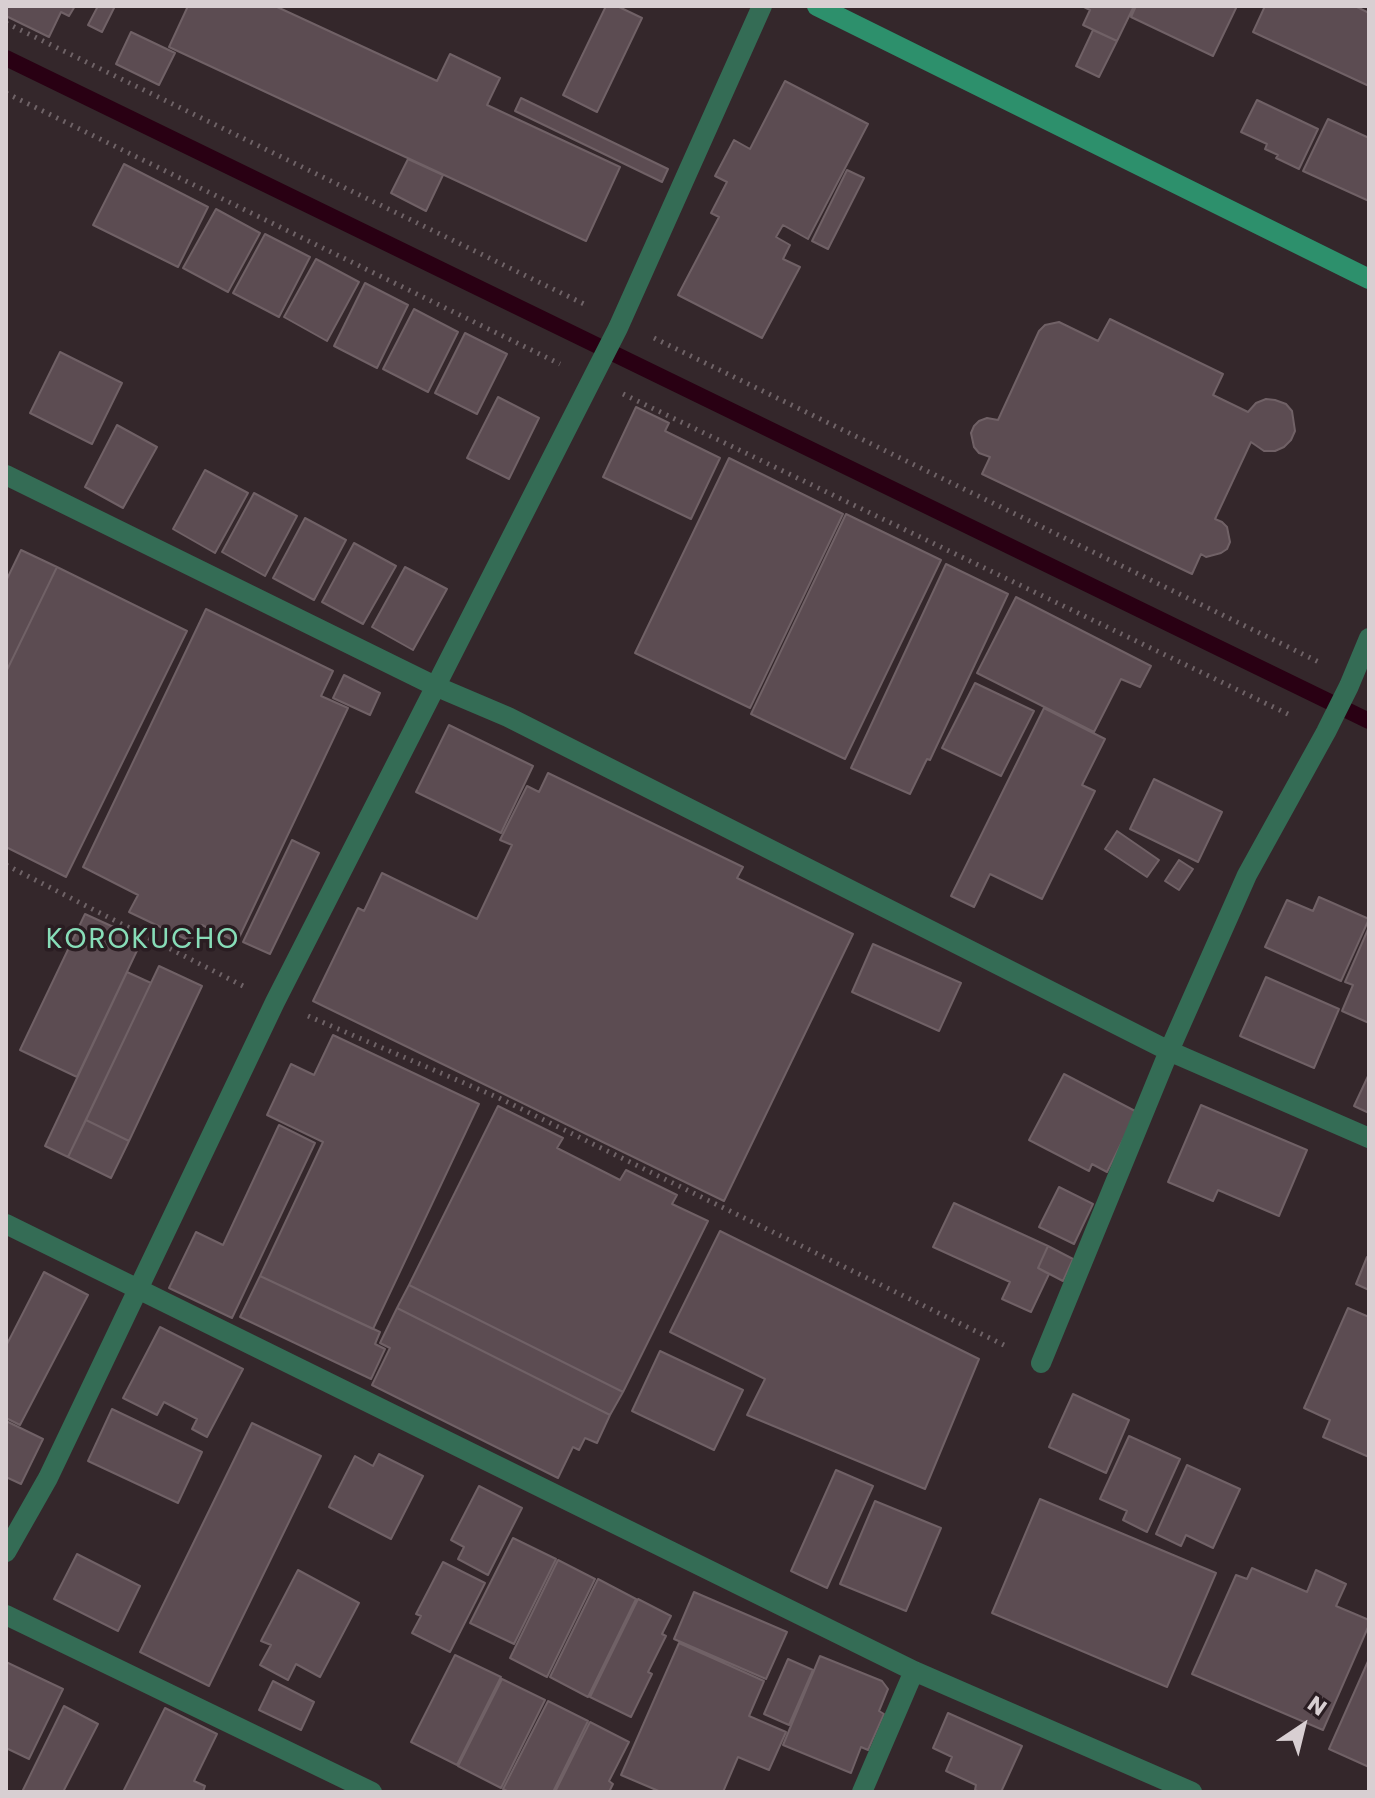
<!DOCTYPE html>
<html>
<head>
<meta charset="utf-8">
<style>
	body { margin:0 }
	#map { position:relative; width:1375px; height:1798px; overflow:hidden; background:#34272b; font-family:Poppins,sans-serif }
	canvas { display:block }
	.frame { position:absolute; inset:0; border:8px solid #d8cfd2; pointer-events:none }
	.north { position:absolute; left:1263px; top:1686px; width:80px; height:80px; -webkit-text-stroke:6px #2a1d22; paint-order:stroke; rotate:35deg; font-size:22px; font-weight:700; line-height:32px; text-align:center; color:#d8cfd2 }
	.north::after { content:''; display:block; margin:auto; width:28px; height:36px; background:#d8cfd2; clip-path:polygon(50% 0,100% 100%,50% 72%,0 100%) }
</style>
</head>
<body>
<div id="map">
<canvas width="1375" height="1798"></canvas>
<div class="frame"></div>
<div class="north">N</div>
</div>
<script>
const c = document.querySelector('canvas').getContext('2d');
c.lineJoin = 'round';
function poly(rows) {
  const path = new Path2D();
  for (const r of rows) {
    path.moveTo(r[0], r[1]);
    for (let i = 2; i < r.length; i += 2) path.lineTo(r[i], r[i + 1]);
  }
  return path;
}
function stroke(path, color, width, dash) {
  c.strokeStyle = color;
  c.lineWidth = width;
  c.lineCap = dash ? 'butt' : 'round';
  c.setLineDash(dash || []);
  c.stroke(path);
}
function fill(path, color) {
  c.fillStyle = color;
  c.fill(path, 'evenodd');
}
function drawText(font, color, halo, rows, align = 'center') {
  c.font = font + ' Poppins,sans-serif';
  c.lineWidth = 7;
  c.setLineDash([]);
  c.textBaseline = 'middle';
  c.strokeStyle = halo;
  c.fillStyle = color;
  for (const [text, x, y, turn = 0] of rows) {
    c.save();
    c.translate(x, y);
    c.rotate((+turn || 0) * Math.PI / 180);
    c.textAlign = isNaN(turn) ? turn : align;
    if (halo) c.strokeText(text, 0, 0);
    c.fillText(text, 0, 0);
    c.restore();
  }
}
const stream = poly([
	[6,58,1369,721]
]);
const building = poly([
	[6,6,75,6,69,16,61,12,49,37,6,16,6,6],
	[98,6,115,6,102,32,88,25,98,6],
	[188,6,275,6,437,81,450,54,500,78,487,105,620,167,586,241,169,47,188,6],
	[606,6,617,6,642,18,597,112,563,95,606,6],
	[1082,6,1134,6,1117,41,1083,25,1090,10,1082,6],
	[1136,6,1237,6,1213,56,1131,17,1136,6],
	[1265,6,1355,6,1369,13,1369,86,1253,32,1265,6],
	[1093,30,1117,41,1099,77,1076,66,1093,30],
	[131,32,175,53,159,85,116,64,131,32],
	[785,81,868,124,808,239,783,225,776,237,790,245,783,259,800,267,762,338,678,295,719,217,711,213,727,182,715,176,734,140,750,149,785,81],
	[521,98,668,169,662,182,515,111,521,98],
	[1257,100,1318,129,1299,169,1276,158,1278,155,1265,149,1267,144,1241,132,1257,100],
	[1328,119,1369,138,1369,201,1303,171,1328,119],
	[408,159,443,175,426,211,391,193,408,159],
	[124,164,208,207,178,267,93,225,124,164],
	[847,170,864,178,828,249,812,241,847,170],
	[216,209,260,233,228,292,183,268,216,209],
	[265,234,310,257,279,317,233,293,265,234],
	[316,259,359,282,327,341,284,317,316,259],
	[365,283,408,305,377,368,334,346,365,283],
	[414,309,458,332,428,392,383,369,414,309],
	[1110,319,1223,374,1213,395,1248,412,1256,403,1266,399,1275,400,1286,404,1292,411,1295,431,1291,440,1284,447,1275,451,1264,451,1251,442,1215,519,1222,522,1227,527,1230,542,1227,549,1221,553,1206,557,1201,554,1192,574,982,474,990,457,979,453,974,447,971,433,974,426,979,421,987,418,998,420,1039,331,1045,325,1059,322,1098,341,1110,319],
	[465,333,507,354,477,414,435,393,465,333],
	[60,352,122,383,92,444,30,413,60,352],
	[498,397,539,418,509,479,467,458,498,397],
	[636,407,669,423,665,431,720,458,691,519,603,477,636,407],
	[117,425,157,447,123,508,85,487,117,425],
	[729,458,843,514,750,708,635,653,729,458],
	[205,470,248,493,215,553,173,529,205,470],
	[254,493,297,516,265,576,222,552,254,493],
	[846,514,941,560,845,759,751,714,846,514],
	[305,518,346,540,314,600,273,578,305,518],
	[354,543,396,566,363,624,322,602,354,543],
	[21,550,57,567,6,672,6,581,21,550],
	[946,564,1008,594,930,760,927,759,910,794,851,768,946,564],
	[57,567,187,631,66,877,6,847,6,672,57,567],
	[405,567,447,589,413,650,372,627,405,567],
	[1016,597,1151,666,1140,687,1121,679,1094,732,977,673,1016,597],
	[206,609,333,671,321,696,348,708,237,942,202,925,194,943,129,912,138,895,83,867,206,609],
	[344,675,380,693,370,715,333,698,344,675],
	[975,683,1034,711,1001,776,942,748,975,683],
	[1044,708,1105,739,1082,785,1095,791,1042,899,990,874,974,907,951,896,1044,708],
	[449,725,533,766,501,833,416,792,449,725],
	[548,773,743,867,737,878,853,934,724,1201,313,1001,358,908,364,911,382,873,477,919,512,845,500,840,527,786,539,792,548,773],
	[1154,779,1222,812,1198,862,1130,829,1154,779],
	[1117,831,1159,860,1147,877,1105,849,1117,831],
	[292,840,319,853,270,954,243,942,292,840],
	[1179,860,1193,869,1179,890,1165,881,1179,860],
	[1319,897,1369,919,1341,981,1265,947,1287,900,1313,911,1319,897],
	[85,914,142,940,77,1077,20,1050,85,914],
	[1369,927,1369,1023,1342,1011,1353,985,1345,982,1369,927],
	[873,944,961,983,939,1031,852,992,873,944],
	[159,966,202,986,129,1141,86,1120,159,966],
	[127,972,151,983,68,1157,45,1146,127,972],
	[1266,977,1339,1009,1314,1068,1240,1036,1266,977],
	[333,1035,479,1104,373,1329,260,1276,323,1142,267,1115,291,1064,314,1075,333,1035],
	[1064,1074,1137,1112,1107,1172,1092,1164,1089,1171,1029,1140,1064,1074],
	[1369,1074,1369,1113,1354,1106,1369,1074],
	[1201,1105,1307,1150,1279,1216,1218,1190,1213,1201,1168,1182,1201,1105],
	[498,1106,563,1138,557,1148,620,1180,626,1170,677,1195,672,1204,708,1221,623,1392,409,1285,498,1106],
	[86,1120,129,1141,111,1178,68,1157,86,1120],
	[279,1125,315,1143,232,1318,169,1288,196,1232,223,1245,279,1125],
	[1059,1187,1093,1204,1074,1244,1039,1227,1059,1187],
	[954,1203,1048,1246,1038,1268,1049,1274,1031,1312,1002,1299,1010,1282,933,1247,954,1203],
	[720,1231,979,1359,925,1489,747,1415,765,1379,670,1332,720,1231],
	[1048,1246,1073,1259,1063,1281,1038,1268,1048,1246],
	[1367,1257,1369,1258,1369,1290,1356,1284,1367,1257],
	[44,1272,88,1295,20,1425,6,1418,6,1346,44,1272],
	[260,1276,380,1332,375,1344,385,1349,371,1379,240,1317,260,1276],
	[409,1285,623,1392,610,1415,397,1308,409,1285],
	[397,1308,610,1415,597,1443,585,1438,579,1450,573,1447,558,1478,372,1385,390,1348,380,1343,397,1308],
	[1348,1308,1369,1317,1369,1457,1323,1437,1330,1420,1304,1408,1348,1308],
	[160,1327,243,1369,207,1437,192,1429,197,1419,164,1402,157,1415,123,1398,160,1327],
	[660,1351,743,1390,714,1450,632,1411,660,1351],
	[1073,1394,1129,1420,1106,1473,1049,1447,1073,1394],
	[112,1409,202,1452,178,1503,88,1461,112,1409],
	[6,1421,43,1439,21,1484,6,1477,6,1421],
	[252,1423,321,1456,209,1686,140,1652,252,1423],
	[1129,1436,1180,1459,1147,1532,1123,1520,1127,1511,1100,1499,1129,1436],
	[379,1454,423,1476,391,1539,329,1507,355,1456,373,1466,379,1454],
	[1187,1465,1240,1489,1213,1548,1186,1535,1181,1546,1156,1534,1187,1465],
	[836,1470,873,1486,827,1588,791,1571,836,1470],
	[479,1486,522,1508,488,1575,458,1559,464,1547,451,1540,479,1486],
	[1040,1499,1216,1573,1167,1687,992,1613,1040,1499],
	[875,1501,941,1528,906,1611,840,1584,875,1501],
	[513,1538,556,1559,514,1644,470,1623,513,1538],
	[77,1554,140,1586,118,1631,54,1599,77,1554],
	[558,1560,595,1579,547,1677,510,1658,558,1560],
	[443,1562,485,1583,450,1652,412,1633,421,1616,416,1614,443,1562],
	[1252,1568,1307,1592,1316,1570,1346,1584,1336,1606,1369,1620,1369,1625,1323,1730,1192,1674,1236,1575,1247,1579,1252,1568],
	[298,1570,359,1603,320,1677,296,1664,288,1680,260,1665,271,1645,261,1641,298,1570],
	[598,1579,636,1599,588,1697,550,1677,598,1579],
	[694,1592,787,1632,766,1679,674,1639,694,1592],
	[638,1599,671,1616,662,1634,666,1636,648,1672,652,1674,631,1717,590,1697,638,1599],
	[679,1643,764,1681,749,1716,786,1732,769,1770,738,1757,723,1792,661,1792,621,1775,679,1643],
	[455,1655,501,1677,457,1765,411,1742,455,1655],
	[820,1656,882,1681,888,1689,879,1711,884,1714,868,1750,861,1747,851,1773,783,1745,820,1656],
	[788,1659,813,1670,789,1725,764,1714,788,1659],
	[1369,1659,1369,1767,1329,1749,1369,1659],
	[6,1662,63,1689,29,1759,6,1748,6,1662],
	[502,1679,545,1700,501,1788,458,1766,502,1679],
	[273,1681,314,1702,301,1730,259,1710,273,1681],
	[548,1701,588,1721,553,1792,509,1792,503,1789,548,1701],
	[64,1706,98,1724,63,1792,22,1792,64,1706],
	[165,1708,217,1734,194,1781,205,1786,203,1792,123,1792,165,1708],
	[948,1713,1022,1746,1001,1792,980,1792,975,1790,976,1785,946,1771,952,1757,933,1748,948,1713],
	[590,1722,629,1742,609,1781,613,1784,609,1792,555,1792,590,1722]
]);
const path = poly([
	[6,23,588,306],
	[6,93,560,364],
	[654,338,1321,663],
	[623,394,1292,716],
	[6,865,245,987],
	[308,1016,499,1098,1008,1347]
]);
const street = poly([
	[6,475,435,686,508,717,1169,1051,1369,1138],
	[6,1224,914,1671,1192,1792],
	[1041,1363,1169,1051,1247,875,1326,732,1349,686,1369,638],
	[6,1552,48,1478,275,1002,618,328,762,6],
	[6,1615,372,1792],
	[862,1792,914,1671]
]);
const secondary = poly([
	[817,6,1369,279]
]);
const quarterNames = [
	["KOROKUCHO",143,941]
];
stroke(stream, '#290013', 16);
fill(building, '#5c4c52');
stroke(building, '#706166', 2);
stroke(path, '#6f6367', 5, [2, 6]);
stroke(street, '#346c55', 20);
stroke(secondary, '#2d906c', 20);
c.letterSpacing = '2px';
drawText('28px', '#87ddb8', '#2a1d22', quarterNames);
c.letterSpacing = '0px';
</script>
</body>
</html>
